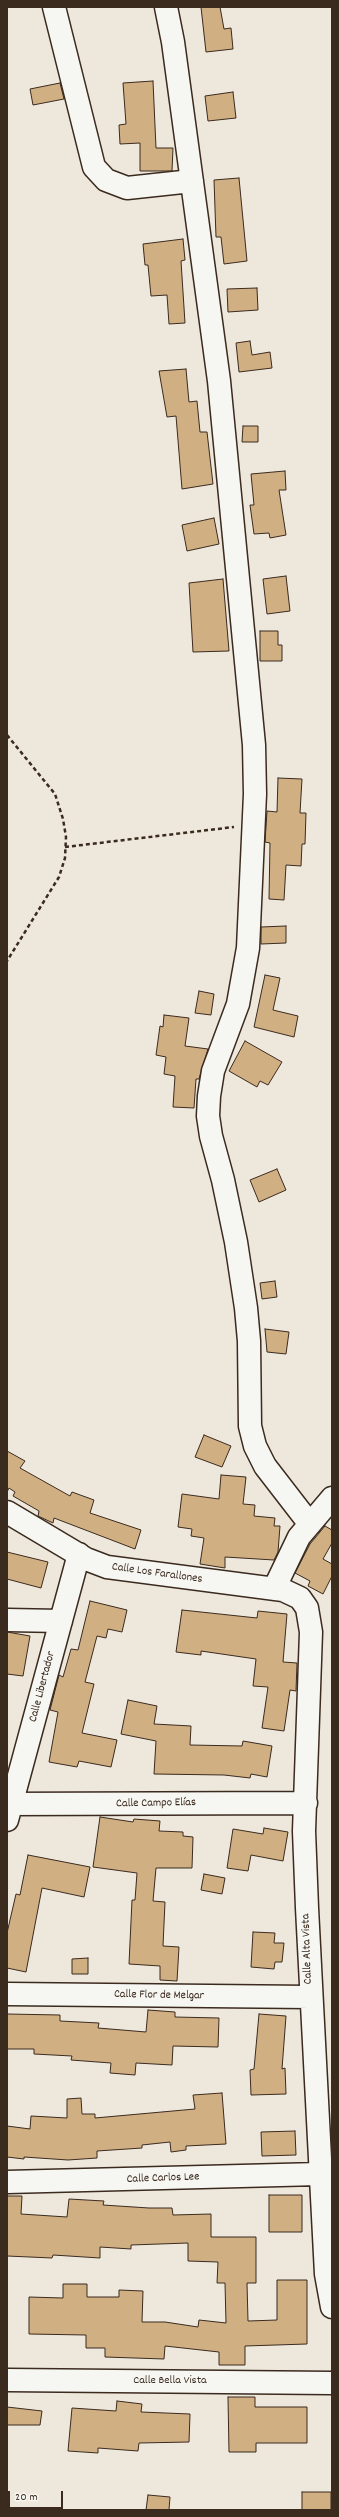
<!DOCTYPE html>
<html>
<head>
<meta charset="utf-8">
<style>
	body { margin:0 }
	#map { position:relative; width:339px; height:2517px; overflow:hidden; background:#eee8dc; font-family:Dekko,sans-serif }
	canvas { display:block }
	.frame { position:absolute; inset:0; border:8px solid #3b2a1e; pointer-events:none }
	.scale { position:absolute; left:8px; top:2491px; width:55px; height:18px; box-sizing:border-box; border:2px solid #3b2a1e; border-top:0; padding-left:5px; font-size:12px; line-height:14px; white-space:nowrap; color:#3b2a1e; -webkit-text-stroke:3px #f6f6f2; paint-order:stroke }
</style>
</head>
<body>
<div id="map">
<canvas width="339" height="2517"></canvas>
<div class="frame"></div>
<div class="scale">20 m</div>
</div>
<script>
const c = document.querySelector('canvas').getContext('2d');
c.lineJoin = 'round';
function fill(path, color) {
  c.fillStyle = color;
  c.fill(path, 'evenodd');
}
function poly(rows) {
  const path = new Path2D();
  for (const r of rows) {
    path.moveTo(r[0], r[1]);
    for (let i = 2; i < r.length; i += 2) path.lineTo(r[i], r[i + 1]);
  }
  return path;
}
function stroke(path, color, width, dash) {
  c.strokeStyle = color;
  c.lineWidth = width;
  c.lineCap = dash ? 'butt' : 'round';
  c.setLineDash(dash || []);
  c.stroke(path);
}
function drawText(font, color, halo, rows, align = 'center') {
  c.font = font + ' Dekko,sans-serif';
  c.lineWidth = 4;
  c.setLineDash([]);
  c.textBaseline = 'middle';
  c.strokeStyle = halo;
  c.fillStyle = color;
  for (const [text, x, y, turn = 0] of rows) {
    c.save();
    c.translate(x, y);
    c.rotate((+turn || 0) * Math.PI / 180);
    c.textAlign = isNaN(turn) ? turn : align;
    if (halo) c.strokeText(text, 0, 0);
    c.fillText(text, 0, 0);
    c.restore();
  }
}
const building = poly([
	[201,7,220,7,224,29,231,28,233,49,206,52,201,7],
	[153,81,156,148,173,148,172,171,140,171,140,143,120,144,119,125,126,124,123,83,153,81],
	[60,83,64,99,33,105,30,89,60,83],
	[233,92,236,118,208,121,205,96,233,92],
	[239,178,247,261,224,264,221,237,216,237,214,180,239,178],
	[183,239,185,260,181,261,185,323,169,324,167,295,151,296,148,265,145,265,143,244,183,239],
	[257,288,258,310,228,312,227,289,257,288],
	[250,341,252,355,270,352,272,368,239,372,236,343,250,341],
	[186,369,189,402,197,401,200,432,207,432,213,484,182,489,176,416,167,417,159,371,186,369],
	[243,426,258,426,258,442,242,442,243,426],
	[285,471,286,490,279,490,286,535,270,538,269,533,254,534,250,505,254,505,251,474,285,471],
	[214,518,219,544,187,551,182,525,214,518],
	[286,576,290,611,267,614,263,579,286,576],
	[223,579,229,651,193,652,189,583,223,579],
	[260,631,278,631,278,645,282,645,282,661,260,661,260,631],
	[278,778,302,779,300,813,306,813,305,844,302,844,301,866,286,865,284,900,269,899,270,843,265,842,267,811,277,812,278,778],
	[286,926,286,943,261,944,261,927,286,926],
	[265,975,280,978,273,1010,298,1016,294,1037,254,1027,265,975],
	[199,991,214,994,211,1015,195,1013,199,991],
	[164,1015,189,1018,185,1046,208,1049,199,1079,196,1079,194,1108,173,1107,175,1076,164,1074,166,1057,156,1055,160,1026,163,1027,164,1015],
	[245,1041,282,1062,268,1085,260,1081,257,1087,229,1071,245,1041],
	[277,1169,286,1190,259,1202,250,1180,277,1169],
	[275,1281,277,1297,262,1299,260,1283,275,1281],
	[265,1329,289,1332,286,1354,267,1352,265,1329],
	[204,1435,231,1446,222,1467,195,1457,204,1435],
	[7,1451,25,1461,20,1468,70,1496,72,1492,94,1500,90,1513,141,1530,135,1549,54,1518,53,1523,38,1516,39,1511,13,1496,15,1492,9,1488,7,1492,7,1451],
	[221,1475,246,1477,243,1504,255,1505,254,1516,275,1518,274,1526,280,1526,278,1552,274,1560,225,1557,225,1568,200,1564,204,1538,191,1536,192,1529,178,1527,182,1494,219,1499,221,1475],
	[325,1526,332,1530,332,1543,323,1559,332,1564,332,1576,323,1594,308,1586,310,1581,295,1573,310,1544,325,1526],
	[7,1552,48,1562,41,1588,7,1579,7,1552],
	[90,1601,127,1610,122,1632,108,1629,106,1638,97,1636,85,1682,94,1684,82,1733,117,1740,111,1767,79,1761,77,1767,49,1762,58,1712,50,1710,59,1675,63,1677,71,1649,78,1650,90,1601],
	[182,1610,257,1618,258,1611,287,1614,283,1662,297,1663,296,1691,290,1690,284,1731,262,1728,268,1687,253,1686,256,1659,201,1651,201,1655,176,1652,182,1610],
	[7,1632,30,1636,23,1676,7,1674,7,1632],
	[128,1700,157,1706,154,1724,191,1726,190,1745,242,1746,243,1741,272,1746,267,1777,251,1774,250,1778,224,1775,154,1774,156,1741,121,1734,128,1700],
	[100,1817,133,1822,134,1819,160,1821,159,1831,183,1832,183,1836,193,1837,192,1868,156,1868,153,1901,165,1902,163,1946,179,1947,177,1981,160,1980,160,1966,129,1964,132,1900,135,1900,137,1873,93,1867,100,1817],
	[264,1828,288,1832,283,1861,251,1855,248,1871,227,1868,233,1829,263,1834,264,1828],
	[28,1855,90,1867,84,1897,42,1888,26,1972,7,1968,7,1933,16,1894,20,1895,28,1855],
	[204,1874,225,1878,222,1894,201,1890,204,1874],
	[253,1932,275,1933,274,1943,284,1943,282,1962,275,1962,274,1969,251,1967,253,1932],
	[88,1958,88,1974,72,1974,72,1959,88,1958],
	[148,2010,175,2012,175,2017,219,2018,218,2047,173,2046,172,2065,136,2063,135,2075,110,2073,111,2063,71,2060,72,2056,34,2054,34,2049,7,2049,7,2014,60,2015,60,2021,99,2023,98,2028,146,2032,148,2010],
	[259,2014,286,2016,282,2069,285,2068,286,2094,251,2095,250,2070,254,2069,259,2014],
	[222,2093,226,2144,186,2146,186,2150,171,2152,170,2142,142,2145,142,2148,97,2151,97,2158,68,2160,24,2157,24,2159,7,2157,7,2126,30,2129,31,2116,67,2118,67,2099,81,2098,82,2114,95,2114,95,2118,195,2109,193,2095,222,2093],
	[295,2131,296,2155,262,2156,261,2132,295,2131],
	[269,2195,302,2195,302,2232,269,2232,269,2195],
	[7,2196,22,2196,21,2214,67,2217,69,2199,104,2201,103,2205,149,2208,172,2208,173,2215,211,2214,211,2237,256,2237,256,2283,247,2283,248,2321,277,2320,277,2280,307,2280,307,2344,245,2346,245,2365,219,2365,219,2352,165,2346,164,2359,105,2357,105,2348,86,2348,86,2335,29,2334,29,2297,63,2298,63,2284,87,2284,87,2297,119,2297,119,2290,143,2291,142,2322,165,2322,198,2327,199,2320,226,2323,225,2283,217,2283,218,2262,188,2261,188,2243,131,2245,131,2249,100,2247,100,2258,53,2255,52,2258,7,2256,7,2196],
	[228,2397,255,2397,255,2407,307,2407,307,2443,256,2443,256,2452,229,2452,228,2397],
	[117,2401,142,2404,141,2412,190,2414,189,2442,139,2443,138,2451,98,2448,98,2453,68,2451,72,2408,116,2411,117,2401],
	[7,2407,42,2411,40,2425,7,2425,7,2407],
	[302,2492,331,2492,331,2510,302,2510,302,2492],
	[148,2495,170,2497,169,2510,146,2510,148,2495]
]);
const path = poly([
	[7,735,55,794,63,819,66,837,65,858,59,877,7,961],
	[65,847,234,827]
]);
const minor = poly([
	[54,7,94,167,106,180,127,188,192,181],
	[166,7,173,42,219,381,254,745,255,794,248,948,238,1004,213,1071,209,1096,208,1116,211,1136,223,1180,236,1242,246,1308,249,1341,250,1426,255,1446,265,1466,309,1523],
	[7,1512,86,1559,107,1567,283,1590,300,1598,307,1608,311,1632,304,1831,307,1908,326,2274,332,2307],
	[274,1589,299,1537,332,1498],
	[7,1620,61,1621],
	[7,1804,306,1803],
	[7,1820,79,1554],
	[7,1994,310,1997],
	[7,2182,319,2174],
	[7,2380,332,2383]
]);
const streetNames = [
	["Calle Los Farallones",157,1574,8],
	["Calle Libertador",43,1687,-75],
	["Calle Campo Elías",156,1804,-1],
	["Calle Alta Vista",308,1949,-92],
	["Calle Flor de Melgar",159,1996,1],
	["Calle Carlos Lee",163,2179,-2],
	["Calle Bella Vista",170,2381]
];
fill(building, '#d0af83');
stroke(building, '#3b2a1e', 1);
stroke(minor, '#3b2a1e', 25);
stroke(path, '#3b2a1e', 2.5, [4, 3]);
stroke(minor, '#f6f6f2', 22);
drawText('12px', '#3b2a1e', '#f6f6f2', streetNames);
</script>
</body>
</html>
